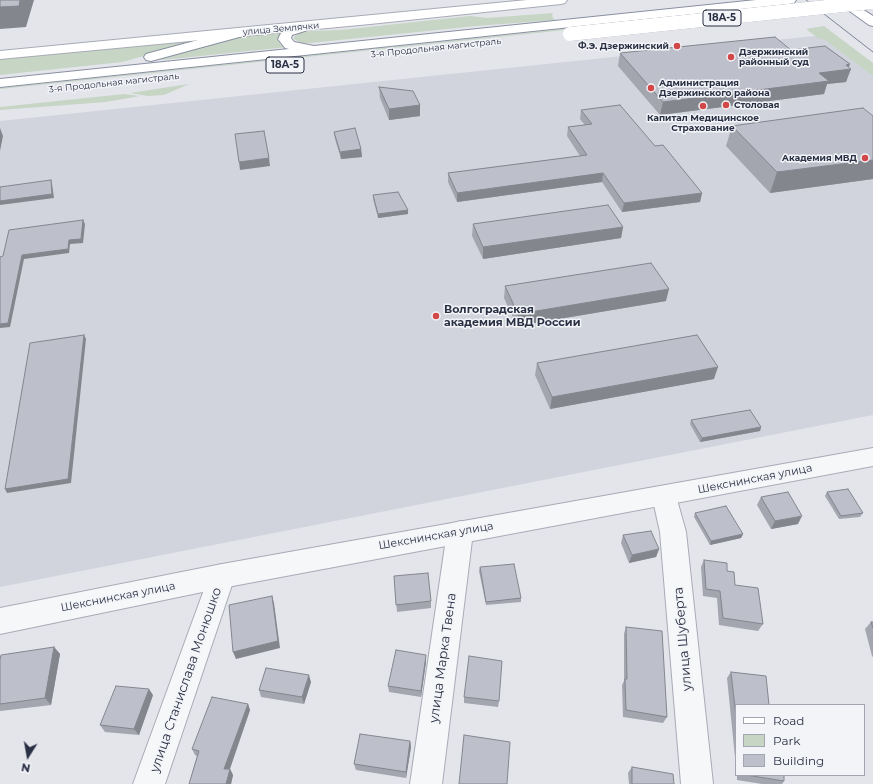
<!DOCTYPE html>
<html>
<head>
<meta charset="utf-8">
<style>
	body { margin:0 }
	#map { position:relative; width:873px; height:784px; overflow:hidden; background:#e3e5eb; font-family:Montserrat,sans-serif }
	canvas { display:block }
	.legend { position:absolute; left:735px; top:704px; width:130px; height:72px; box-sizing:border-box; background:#f3f4f8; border:1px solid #a3a6b0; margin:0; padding:5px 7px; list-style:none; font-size:12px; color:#2a3044 }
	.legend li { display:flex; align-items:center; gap:8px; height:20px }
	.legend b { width:20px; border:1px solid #a3a6b0 }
	.north { position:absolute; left:8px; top:736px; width:40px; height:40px; -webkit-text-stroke:3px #f3f4f8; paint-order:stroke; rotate:191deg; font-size:11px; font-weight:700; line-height:16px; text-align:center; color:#2a3044 }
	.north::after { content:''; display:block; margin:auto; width:14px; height:18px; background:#2a3044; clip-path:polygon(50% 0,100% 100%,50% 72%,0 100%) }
</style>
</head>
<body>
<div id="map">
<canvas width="873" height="784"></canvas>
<ul class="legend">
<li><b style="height:5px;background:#fff"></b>Road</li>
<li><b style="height:11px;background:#c6d5c4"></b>Park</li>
<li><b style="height:11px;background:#bdc0cb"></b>Building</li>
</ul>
<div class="north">N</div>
</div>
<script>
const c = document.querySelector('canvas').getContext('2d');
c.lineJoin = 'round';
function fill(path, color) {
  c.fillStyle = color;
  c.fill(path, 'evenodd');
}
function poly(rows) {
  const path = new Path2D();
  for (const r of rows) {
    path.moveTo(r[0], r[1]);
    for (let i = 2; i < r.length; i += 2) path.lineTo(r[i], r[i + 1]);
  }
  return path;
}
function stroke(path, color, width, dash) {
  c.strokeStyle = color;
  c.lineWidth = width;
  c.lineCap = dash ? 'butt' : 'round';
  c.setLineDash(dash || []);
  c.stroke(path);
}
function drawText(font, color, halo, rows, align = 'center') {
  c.font = font + ' Montserrat,sans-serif';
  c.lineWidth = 3;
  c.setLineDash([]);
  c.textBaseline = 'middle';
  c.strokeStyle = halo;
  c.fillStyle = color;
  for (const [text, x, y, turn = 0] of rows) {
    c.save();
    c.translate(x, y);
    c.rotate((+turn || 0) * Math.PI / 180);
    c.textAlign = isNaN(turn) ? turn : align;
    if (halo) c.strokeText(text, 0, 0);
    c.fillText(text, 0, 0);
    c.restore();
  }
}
const built = poly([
	[824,35,873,72,873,415,0,587,0,121]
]);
const green = poly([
	[553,13,552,16,555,20,476,26,310,43,301,43,294,39,294,37,299,33,311,31,341,30,470,16,487,18],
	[824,26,873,63,873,76,824,39,819,39,806,29],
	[563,29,565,30,0,89,0,88],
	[287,30,281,34,277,39,281,45,288,47,161,60,165,56,235,37],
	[188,41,190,42,188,44,122,62,0,75,0,59],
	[189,84,164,95,148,96,130,93],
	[124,94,140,96,106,102,0,110,0,107]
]);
const minor = poly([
	[664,486,673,489,676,496,686,532,713,784,681,784,660,532,652,496,655,489,664,486],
	[460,521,469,524,473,532,442,784,410,784,447,532,451,524,460,521],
	[222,564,231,568,235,576,165,784,133,784,209,576,213,568,222,564]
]);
const tertiary = poly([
	[873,448,873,466,222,588,0,634,0,608,222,564,873,448]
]);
const secondary = poly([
	[527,0,567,0,565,3,561,4,370,24,0,59,0,51,527,0]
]);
const trunk = poly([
	[756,0,796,0,794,3,790,4,0,87,0,79,289,49,285,48,278,39,281,33,283,30,304,23,308,24,310,27,308,30,292,35,291,38,294,42,314,46,756,0],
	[834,0,848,0,873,16,873,26,869,25,834,0],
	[239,29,243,30,245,33,243,36,151,61,146,60,144,57,146,54,239,29]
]);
const tram = poly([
	[806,0,873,52]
]);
const trunkBridge = poly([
	[570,34,873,2]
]);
const wall = poly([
	[791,50,848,67,846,82,827,84,824,94,660,115,618,66,620,53],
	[379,87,420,105,420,116,389,120,380,98],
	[581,110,655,146,702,193,700,202,622,212,602,182,457,202,448,182,448,173,580,156,567,136,568,127,585,125,580,119],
	[873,116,873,179,770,193,726,146,732,126],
	[334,132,361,149,362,157,341,159,335,139],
	[373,195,408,214,378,218,373,199],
	[473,224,623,227,621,238,483,259,472,236],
	[505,286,666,301,517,326,504,298],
	[537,363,714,379,550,409,535,375],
	[691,420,761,427,760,431,700,442,690,424],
	[827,492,863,513,860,517,839,519,825,496],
	[761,497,798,524,771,529,757,505],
	[695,513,743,534,741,538,710,545,694,517],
	[623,535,659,549,656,557,629,563,621,543],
	[704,560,727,571,735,585,763,624,758,631,719,625,717,598,703,596,701,567],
	[480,567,521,598,521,602,486,605,479,571],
	[394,576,431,601,431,608,397,612],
	[871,622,873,622,873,657,872,656,865,629],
	[626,627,667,717,663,723,623,717,622,685,624,681,624,634],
	[54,647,60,654,51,705,0,711,0,660],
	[426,662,421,697,389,692,388,686],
	[731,672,736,705,736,767,727,678],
	[311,682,304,704,261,697,259,690],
	[153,695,139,735,105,732,100,725],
	[464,697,499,701,498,707,464,703],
	[248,704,250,710,230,769,233,775,231,784,189,784,197,756,195,755,192,749],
	[410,741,411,747,406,778,356,770,354,764],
	[632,767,674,784,629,784,628,773],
	[737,775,784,775,784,781,782,784,762,784,737,780]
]);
const shadedWall = poly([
	[20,0,34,0,26,27,0,29,0,7],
	[850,64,848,69,851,69,846,82,827,84,824,94,660,115,663,102,819,73,846,65],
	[420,105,420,116,389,120,389,109],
	[0,128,3,136,0,151],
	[361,149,362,157,341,159,340,152],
	[269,158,270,166,240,170,239,162],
	[873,160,873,179,770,193,777,172],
	[603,173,602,182,457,202,457,193],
	[51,180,52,184,54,198,0,205,0,201],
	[702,193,700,202,622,212,624,203],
	[408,210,408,214,378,218,378,214],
	[83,220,85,224,83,243,70,244,69,253,24,259,10,327,0,328,0,324,22,255,69,240],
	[623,227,621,238,483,259,483,247],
	[669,289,666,301,517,326,518,314],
	[84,335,86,339,71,483,7,493,5,489],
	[718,367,714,379,550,409,552,397],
	[761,427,760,431,700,442,702,438],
	[802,516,798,524,771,529,775,521],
	[743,534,741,538,710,545,711,541],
	[659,549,656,557,629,563,632,555],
	[272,596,274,603,280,648,236,659,233,652],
	[54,647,60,654,51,705,45,698],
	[426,655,426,662,421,697,421,691],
	[309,675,311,682,304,704,302,697],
	[149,689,153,695,139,735,134,729],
	[248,704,250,710,228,774,224,769],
	[410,741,411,747,406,778,406,772],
	[230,769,233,775,231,784,226,784]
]);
const building = poly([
	[0,0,20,0,19,6,0,7,0,0],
	[775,37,791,50,825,46,850,64,846,65,851,69,819,73,829,81,663,102,620,53,775,37],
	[379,87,413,91,420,105,389,109,379,87],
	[620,105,655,146,663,145,702,193,624,203,603,173,457,193,448,173,587,155,568,127,592,124,581,110,620,105],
	[863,108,873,116,873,160,777,172,732,126,863,108],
	[355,128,361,149,340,152,334,132,355,128],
	[264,131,269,158,239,162,235,134,264,131],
	[51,180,52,194,0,201,0,187,51,180],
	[398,192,408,210,378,214,373,195,398,192],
	[608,205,623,227,483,247,473,224,608,205],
	[83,220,81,239,69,240,68,249,22,255,8,323,0,324,0,257,3,256,9,230,83,220],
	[651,263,669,289,518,314,505,286,651,263],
	[84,335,68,479,5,489,30,343,84,335],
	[697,335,718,367,552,397,537,363,697,335],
	[750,410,761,427,702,438,691,420,750,410],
	[848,489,863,513,841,516,827,492,848,489],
	[788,492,802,516,775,521,761,497,788,492],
	[726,506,743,534,711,541,695,513,726,506],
	[651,531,659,549,632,555,623,535,651,531],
	[704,560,727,563,727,571,734,572,735,585,758,588,763,624,723,618,720,591,706,589,704,560],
	[514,564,521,598,486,602,480,567,514,564],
	[428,573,431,601,396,605,394,576,428,573],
	[272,596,278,641,233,652,229,605,272,596],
	[871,622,873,622,873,628,871,622],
	[626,627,662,631,667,717,626,710,625,679,627,679,626,627],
	[54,647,45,698,0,704,0,660,1,655,54,647],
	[396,650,426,655,421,691,388,686,396,650],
	[469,656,502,661,499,701,464,697,469,656],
	[266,668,309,675,302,697,259,690,266,668],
	[731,672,766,676,769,705,736,705,736,716,731,672],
	[116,686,149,689,134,729,100,725,116,686],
	[212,697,248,704,224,769,230,769,226,784,189,784,199,751,192,749,212,697],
	[360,734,410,741,406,772,354,764,360,734],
	[464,735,510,742,507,784,459,784,464,735],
	[632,767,673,774,674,784,632,784,632,767],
	[746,775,784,775,784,781,746,775]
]);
const markers = [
	[677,46,4,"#d24747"],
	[731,57,4,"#d24747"],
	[651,88,4,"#d24747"],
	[726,105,4,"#d24747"],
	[703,106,4,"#d24747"],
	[865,158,4,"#d24747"],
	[436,316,4,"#d24747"]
];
const farStreetnames = [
	["улица Землячки",281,29,-5],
	["3-я Продольная магистраль",436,48,-6],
	["3-я Продольная магистраль",114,83,-6]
];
const farPoinames = [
	["Ф.Э. Дзержинский",669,46,"right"],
	["Дзержинский",739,52],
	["районный суд",739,62],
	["Администрация",659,83],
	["Дзержинского района",659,93],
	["Столовая",734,105],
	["Капитал Медицинское",703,118,"center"],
	["Страхование",703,128,"center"],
	["Академия МВД",857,158,"right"]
];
const shields = [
	[722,18,38],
	[285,65,38]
];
const shieldNames = [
	["18А-5",722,18],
	["18А-5",285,65]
];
const poiNames = [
	["Волгоградская",444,310],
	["академия МВД России",444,323]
];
const streetNames = [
	["Шекснинская улица",755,479,-11],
	["Шекснинская улица",436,536,-10],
	["Шекснинская улица",118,597,-11]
];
const nearStreetnames = [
	["улица Шуберта",683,639,-95],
	["улица Марка Твена",443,658,-82],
	["улица Станислава Монюшко",186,680,-71]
];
fill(built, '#d1d4dd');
fill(green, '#c6d5c4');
stroke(minor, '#a8abb6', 2);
stroke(tertiary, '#a8abb6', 2);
stroke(secondary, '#a8abb6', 2);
stroke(trunk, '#8a90a2', 2);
fill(minor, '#f6f7f9');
fill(tertiary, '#f6f7f9');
fill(secondary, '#fff');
fill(trunk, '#fff');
stroke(tram, '#7c8295', 1);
stroke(trunkBridge, '#8a90a2', 14, []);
stroke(trunkBridge, '#fff', 14);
fill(wall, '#a3a5af');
fill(shadedWall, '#84868e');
fill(building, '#bdc0cb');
stroke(building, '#84868e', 1);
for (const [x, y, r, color] of markers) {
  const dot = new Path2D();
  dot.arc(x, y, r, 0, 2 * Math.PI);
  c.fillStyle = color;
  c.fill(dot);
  stroke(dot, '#f3f4f8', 1.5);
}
drawText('9px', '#2a3044', '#f3f4f8', farStreetnames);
drawText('bold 9px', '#2a3044', '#f3f4f8', farPoinames, 'left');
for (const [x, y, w] of shields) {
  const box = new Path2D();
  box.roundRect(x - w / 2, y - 8, w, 16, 3);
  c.fillStyle = '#f3f4f8';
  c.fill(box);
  stroke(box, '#2a3044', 1);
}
drawText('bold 10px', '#2a3044', null, shieldNames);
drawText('bold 11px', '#2a3044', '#f3f4f8', poiNames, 'left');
drawText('11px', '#2a3044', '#f3f4f8', streetNames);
drawText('13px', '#2a3044', '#f3f4f8', nearStreetnames);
</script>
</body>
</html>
